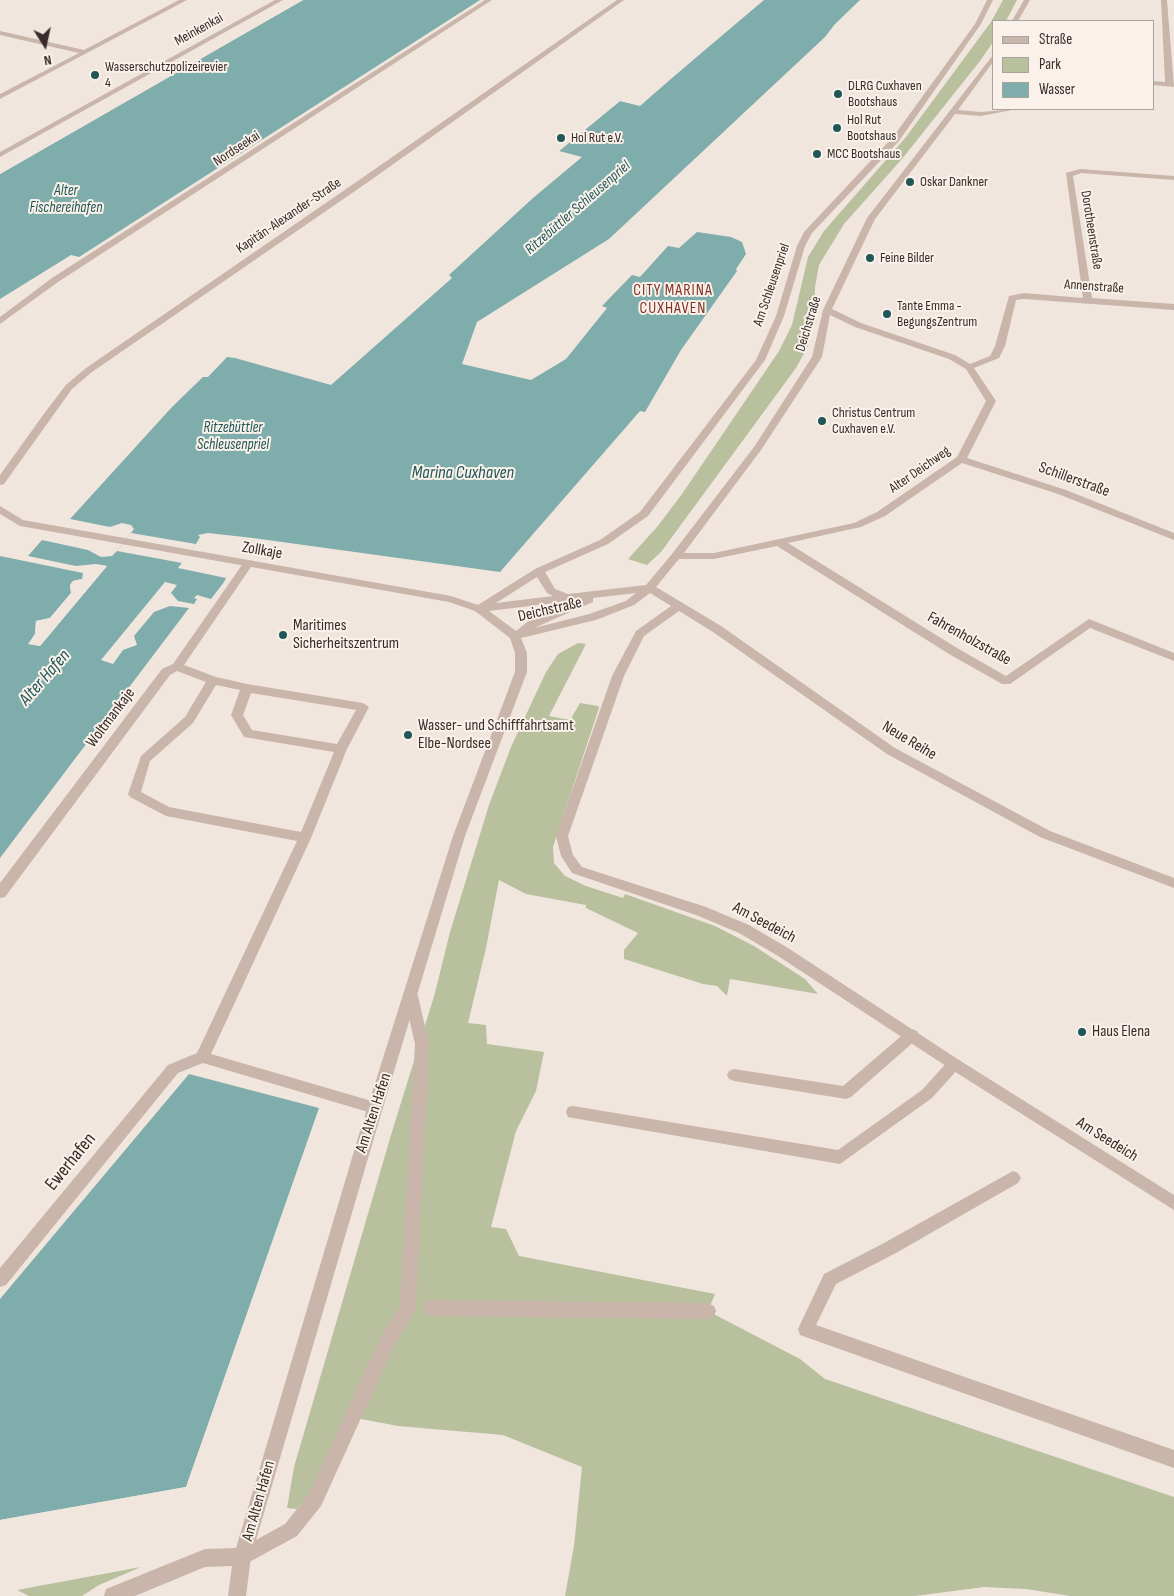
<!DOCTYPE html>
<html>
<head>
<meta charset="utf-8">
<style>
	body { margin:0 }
	#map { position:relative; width:1174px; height:1596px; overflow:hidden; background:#f1e6de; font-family:"Sofia Sans Condensed",sans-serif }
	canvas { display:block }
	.legend { position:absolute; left:992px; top:20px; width:162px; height:90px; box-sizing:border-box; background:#f9f1ea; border:1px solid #aba29d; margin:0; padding:6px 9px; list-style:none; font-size:15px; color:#372c29 }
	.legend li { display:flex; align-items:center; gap:10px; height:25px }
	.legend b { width:25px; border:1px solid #aba29d }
	.north { position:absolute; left:20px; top:20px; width:50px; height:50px; -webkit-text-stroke:4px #f9f1ea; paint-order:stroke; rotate:170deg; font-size:14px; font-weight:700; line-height:20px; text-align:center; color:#372c29 }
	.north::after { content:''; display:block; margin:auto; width:18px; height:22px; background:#372c29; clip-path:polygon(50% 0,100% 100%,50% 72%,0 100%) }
</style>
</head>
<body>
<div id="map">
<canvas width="1174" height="1596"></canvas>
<ul class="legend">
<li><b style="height:6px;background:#c9b5aa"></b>Straße</li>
<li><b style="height:14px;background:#b8c09e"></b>Park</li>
<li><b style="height:14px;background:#7eadab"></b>Wasser</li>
</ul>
<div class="north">N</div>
</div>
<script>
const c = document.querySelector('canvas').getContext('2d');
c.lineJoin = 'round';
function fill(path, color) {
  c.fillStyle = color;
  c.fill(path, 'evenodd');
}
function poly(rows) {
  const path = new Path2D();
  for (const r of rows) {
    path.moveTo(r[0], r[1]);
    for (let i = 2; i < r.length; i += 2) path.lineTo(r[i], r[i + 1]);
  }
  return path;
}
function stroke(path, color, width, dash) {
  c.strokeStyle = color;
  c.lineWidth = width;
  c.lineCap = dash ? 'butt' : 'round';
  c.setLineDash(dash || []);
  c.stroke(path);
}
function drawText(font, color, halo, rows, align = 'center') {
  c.font = font + ' "Sofia Sans Condensed",sans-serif';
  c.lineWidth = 4;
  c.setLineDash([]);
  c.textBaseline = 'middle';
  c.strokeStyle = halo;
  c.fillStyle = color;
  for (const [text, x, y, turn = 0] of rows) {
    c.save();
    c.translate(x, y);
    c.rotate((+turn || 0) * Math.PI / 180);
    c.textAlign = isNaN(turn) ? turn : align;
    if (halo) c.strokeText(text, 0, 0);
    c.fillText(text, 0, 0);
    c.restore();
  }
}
const green = poly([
	[1003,0,1017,0,1006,21,993,21,993,42,980,61,902,159,844,224,819,265,815,287,814,322,808,346,796,368,661,552,647,565,628,559,657,527,682,494,779,351,792,325,808,257,824,231,906,137,991,22],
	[578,643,586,644,549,716,570,720,580,703,598,706,599,708,553,847,554,863,565,876,586,886,623,898,625,894,715,926,754,946,805,979,818,994,730,979,727,996,717,986,703,984,624,959,624,950,638,933,586,908,586,905,526,894,499,880,486,948,468,1023,486,1025,487,1044,544,1052,536,1091,516,1131,491,1227,506,1229,519,1256,715,1294,708,1311,800,1359,825,1379,1174,1497,1174,1596,1070,1596,1026,1589,984,1587,915,1596,565,1596,574,1546,582,1467,503,1435,398,1426,345,1416,310,1493,297,1509,287,1508,294,1467,391,1135,435,993,450,932,489,805,511,747,546,672,558,654],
	[141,1567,99,1585,82,1596,29,1596,17,1590]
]);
const water = poly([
	[303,0,480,0,79,257,71,255,0,299,0,174],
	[764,0,860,0,835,24,825,37,609,239,477,322,462,364,531,380,566,359,607,308,602,306,632,275,640,277,668,246,679,248,697,232,731,237,742,242,746,254,736,269,737,271,681,350,645,412,640,411,500,572,253,538,208,533,198,535,200,537,196,544,178,568,226,578,224,582,211,599,197,595,194,598,197,599,194,604,178,601,171,593,177,585,165,582,101,660,113,664,123,650,137,645,134,636,154,612,170,606,189,608,0,858,0,556,83,573,82,579,73,581,70,585,71,593,50,618,36,621,35,634,29,644,40,646,107,566,95,564,76,566,28,556,42,540,88,550,101,557,112,556,117,551,134,529,131,525,122,523,110,527,70,519,172,407,203,377,208,377,227,357,235,358,331,385,452,278,449,275,533,198,582,157,559,151,620,101,640,105],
	[189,1074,319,1108,186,1487,0,1520,0,1299]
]);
const pier = poly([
	[298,0,303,0,0,174,0,171],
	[696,53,699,54,640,106,620,101,559,151,557,150,619,99,639,103],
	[131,533,196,544,182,563,117,551],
	[95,564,107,566,40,646,28,644,35,634,36,621,50,618,71,593,70,585,73,581,82,579,85,575,84,581,73,585,73,594,52,620,38,623,38,634,32,643,39,644,102,567,92,566],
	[315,1122,318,1123,188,1488,0,1522,0,1520,186,1487]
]);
const lane = poly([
	[275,0,283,0,0,157,0,152,275,0],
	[485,0,492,0,58,282,0,324,0,317,52,278,485,0],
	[248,561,253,564,184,665,216,677,247,684,363,703,369,707,347,749,311,838,211,1054,375,1102,380,1104,382,1108,380,1112,375,1114,203,1063,178,1073,6,1285,0,1287,0,1268,168,1065,197,1053,297,841,166,816,130,797,128,794,141,756,185,717,206,682,177,671,170,675,5,897,0,898,0,883,162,669,173,664,244,562,248,561],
	[216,685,240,690,231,715,244,737,334,752,301,832,169,807,141,792,150,761,193,723,216,685],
	[251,693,356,710,337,744,252,730,243,715,251,693],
	[411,990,416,992,418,996,429,1044,416,1308,392,1350,321,1506,297,1536,242,1566,236,1563,233,1557,236,1551,285,1524,309,1494,380,1338,400,1306,415,1044,404,996,406,992,411,990],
	[912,1029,917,1031,919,1035,917,1039,851,1097,846,1099,734,1081,729,1079,727,1075,729,1071,734,1069,843,1086,907,1031,912,1029],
	[954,1058,959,1060,961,1064,959,1068,932,1098,840,1164,573,1118,568,1117,566,1112,568,1107,573,1106,838,1150,922,1090,949,1060,954,1058],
	[1013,1171,1018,1173,1021,1178,1018,1183,896,1253,836,1284,816,1325,1174,1450,1174,1468,800,1335,798,1329,824,1274,884,1243,1013,1171],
	[431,1300,708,1303,714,1306,716,1311,714,1316,708,1319,431,1316,425,1313,423,1308,425,1303,431,1300]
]);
const street = poly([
	[179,0,187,0,0,99,0,94,79,53,0,35,0,31,84,50,179,0],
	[617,0,624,0,371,180,92,372,72,389,4,484,0,485,0,475,46,411,66,385,86,368,365,176,617,0],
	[987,0,993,0,981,24,899,141,812,233,805,246,784,316,765,360,648,516,608,544,545,572,555,589,568,594,646,585,672,554,754,447,812,357,823,310,867,218,993,55,993,62,958,110,981,112,1017,109,981,116,955,114,875,219,832,309,861,323,955,355,970,364,990,356,995,346,1009,296,1024,293,1083,298,1066,173,1080,169,1174,176,1174,180,1081,173,1073,176,1092,298,1174,304,1174,310,1024,299,1016,300,1005,346,999,358,974,368,996,401,967,458,1066,490,1174,533,1174,540,1058,494,962,463,885,516,861,527,788,543,957,648,1006,676,1089,619,1174,653,1174,661,1090,628,1010,684,1002,684,949,654,777,546,714,559,679,559,656,587,721,626,895,748,1050,831,1174,878,1174,888,1040,837,887,754,713,632,679,611,644,636,624,676,568,836,573,855,582,867,706,907,749,925,788,948,959,1060,1174,1195,1174,1210,949,1068,778,956,739,933,696,915,572,873,561,856,556,836,612,676,636,631,671,606,650,593,634,605,596,620,521,638,527,653,527,672,465,836,376,1131,251,1557,246,1596,228,1596,232,1566,205,1567,135,1596,104,1596,106,1589,205,1549,236,1548,360,1131,453,836,515,672,515,653,510,638,475,611,449,602,20,526,0,514,0,506,23,520,451,596,478,605,535,569,600,540,640,512,756,360,776,316,797,246,804,232,893,137,975,24,987,0],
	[830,315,855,327,949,359,966,369,986,401,957,457,877,512,854,523,714,553,684,553,761,450,822,357,830,315],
	[537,577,547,593,553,596,496,603,537,577],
	[636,593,626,601,589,614,534,628,593,602,593,598,636,593],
	[579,600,531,619,516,631,489,611,579,600],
	[1024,0,1030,0,1018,21,1012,21,1024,0],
	[1161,0,1167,0,1174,87,1153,85,1153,81,1165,82,1161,0]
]);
const markers = [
	[95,75,5,"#205756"],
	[838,94,5,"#205756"],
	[837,128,5,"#205756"],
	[561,138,5,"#205756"],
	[817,154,5,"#205756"],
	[910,182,5,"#205756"],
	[870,258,5,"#205756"],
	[887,314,5,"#205756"],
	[822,421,5,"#205756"],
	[283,635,5,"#205756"],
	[408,735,5,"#205756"],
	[1082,1032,5,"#205756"]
];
const farStreetnames = [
	["Meinkenkai",199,30,-29],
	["Nordseekai",237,149,-33],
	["Kapitän-Alexander-Straße",289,216,-34],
	["Dorotheenstraße",1091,230,81],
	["Am Schleusenpriel",772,285,-71],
	["Annenstraße",1094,287,4],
	["Deichstraße",809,324,-73],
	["Alter Deichweg",920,470,-35]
];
const farPoinames = [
	["Wasserschutzpolizeirevier",105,67],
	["4",105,83],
	["DLRG Cuxhaven",848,86],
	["Bootshaus",848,102],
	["Hol Rut",847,120],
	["Bootshaus",847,136],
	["Hol Rut e.V.",571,138],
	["MCC Bootshaus",827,154],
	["Oskar Dankner",920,182],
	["Feine Bilder",880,258],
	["Tante Emma -",897,306],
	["BegungsZentrum",897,322],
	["Christus Centrum",832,413],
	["Cuxhaven e.V.",832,429]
];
const farWaternames = [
	["Alter",66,191],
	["Fischereihafen",66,208],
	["Ritzebüttler Schleusenpriel",578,208,-41],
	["Ritzebüttler",233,428],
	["Schleusenpriel",233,445]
];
const farQuarternames = [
	["CITY MARINA",673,291],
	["CUXHAVEN",673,309]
];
const streetNames = [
	["Schillerstraße",1074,480,20],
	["Zollkaje",262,551,10],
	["Deichstraße",550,610,-13],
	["Fahrenholzstraße",969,639,29],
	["Woltmankaje",111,718,-53],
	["Neue Reihe",909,741,31],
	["Am Seedeich",764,923,28],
	["Am Alten Hafen",374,1113,-72],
	["Am Seedeich",1107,1140,32],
	["Am Alten Hafen",259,1501,-74]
];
const poiNames = [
	["Maritimes",293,626],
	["Sicherheitszentrum",293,644],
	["Wasser- und Schifffahrtsamt",418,726],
	["Elbe-Nordsee",418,744],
	["Haus Elena",1092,1032]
];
const waterNames = [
	["Marina Cuxhaven",463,473],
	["Alter Hafen",45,678,-49]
];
const nearStreetnames = [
	["Ewerhafen",71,1162,-51]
];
fill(green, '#b8c09e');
fill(water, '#7eadab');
fill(pier, '#f1e6de');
fill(lane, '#c9b5aa');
fill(street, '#c9b5aa');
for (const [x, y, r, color] of markers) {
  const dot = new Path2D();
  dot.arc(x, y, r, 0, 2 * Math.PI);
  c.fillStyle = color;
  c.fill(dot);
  stroke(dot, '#f9f1ea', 2);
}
drawText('14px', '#372c29', '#f9f1ea', farStreetnames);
drawText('14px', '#372c29', '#f9f1ea', farPoinames, 'left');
drawText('italic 15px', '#205756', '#f9f1ea', farWaternames);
c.letterSpacing = '1px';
drawText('16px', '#833325', '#f9f1ea', farQuarternames);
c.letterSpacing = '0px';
drawText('16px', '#372c29', '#f9f1ea', streetNames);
drawText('16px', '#372c29', '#f9f1ea', poiNames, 'left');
drawText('italic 18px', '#205756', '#f9f1ea', waterNames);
drawText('19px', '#372c29', '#f9f1ea', nearStreetnames);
</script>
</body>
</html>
